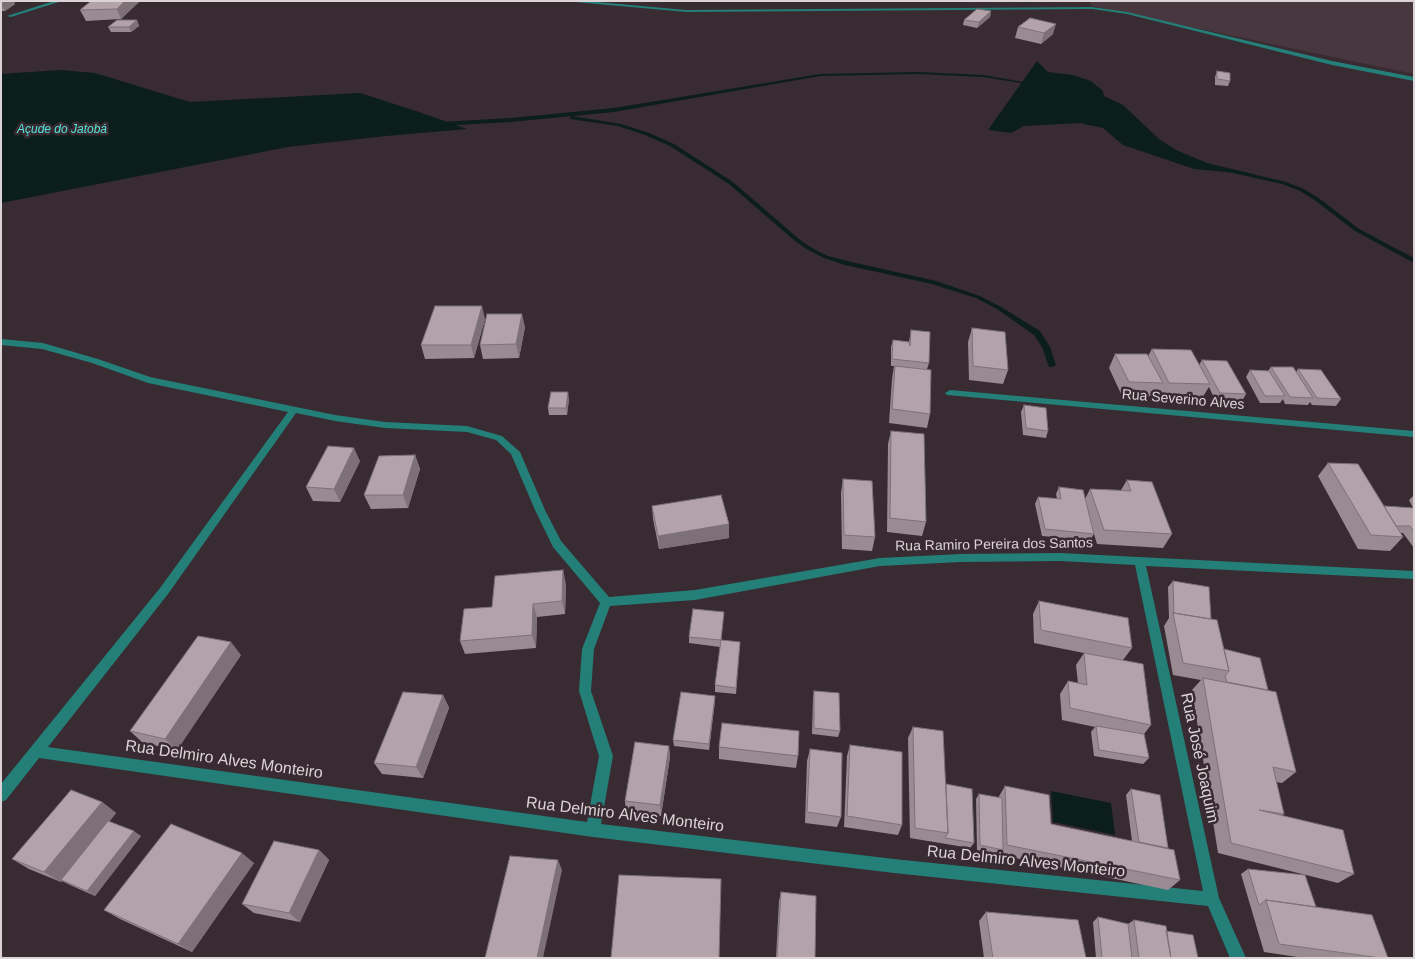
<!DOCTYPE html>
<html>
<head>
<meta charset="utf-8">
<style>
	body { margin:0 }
	#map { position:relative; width:1415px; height:959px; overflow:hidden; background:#392b32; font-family:Arial,sans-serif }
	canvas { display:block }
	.frame { position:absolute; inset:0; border:2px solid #dcd3d7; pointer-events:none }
</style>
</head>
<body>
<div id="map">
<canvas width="1415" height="959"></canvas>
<div class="frame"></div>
</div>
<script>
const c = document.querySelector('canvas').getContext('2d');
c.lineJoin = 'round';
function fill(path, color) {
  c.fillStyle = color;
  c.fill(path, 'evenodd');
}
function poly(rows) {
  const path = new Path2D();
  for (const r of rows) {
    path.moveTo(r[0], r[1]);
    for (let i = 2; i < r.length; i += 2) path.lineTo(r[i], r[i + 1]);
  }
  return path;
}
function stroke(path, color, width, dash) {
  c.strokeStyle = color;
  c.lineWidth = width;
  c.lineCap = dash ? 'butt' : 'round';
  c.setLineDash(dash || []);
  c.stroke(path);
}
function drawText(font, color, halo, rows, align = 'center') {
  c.font = font + ' Arial,sans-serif';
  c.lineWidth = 5;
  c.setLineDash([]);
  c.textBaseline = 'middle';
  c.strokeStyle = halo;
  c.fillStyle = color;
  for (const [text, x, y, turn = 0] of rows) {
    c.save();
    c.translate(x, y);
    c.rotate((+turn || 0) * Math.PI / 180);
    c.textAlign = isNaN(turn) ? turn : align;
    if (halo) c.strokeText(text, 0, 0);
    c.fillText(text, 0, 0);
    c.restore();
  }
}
const built = poly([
	[1089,1,1414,1,1414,74,1092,6]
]);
const water = poly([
	[1037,61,1048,72,1073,75,1091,81,1103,91,1104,96,1123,105,1159,139,1176,150,1207,163,1257,175,1194,169,1123,145,1103,128,1080,123,1024,126,1011,133,988,130],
	[60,70,95,73,190,102,360,93,422,113,467,129,386,136,288,147,1,203,1,74],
	[1051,791,1111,803,1115,835,1053,822]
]);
const stream = poly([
	[918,72,983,75,1035,84,1033,85,983,77,918,74,820,76,614,112,511,122,440,126,437,124,440,122,511,118,614,108,820,74,918,72],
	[572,116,621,124,649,133,674,144,733,182,799,239,812,248,828,256,847,261,936,281,980,296,1001,307,1040,331,1050,347,1056,365,1052,367,1049,367,1042,347,1034,335,997,309,976,298,932,284,845,265,824,258,808,250,795,241,729,184,670,146,645,135,618,126,570,119,570,117,572,116],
	[1235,170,1286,182,1304,189,1320,199,1359,229,1414,258,1414,263,1355,231,1316,201,1300,191,1282,184,1233,173,1232,172,1235,170]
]);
const street = poly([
	[54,1,62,1,11,17,7,16,54,1],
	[564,1,586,1,686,10,1092,7,1127,12,1332,61,1414,77,1414,81,1332,65,1127,14,1092,9,686,12,564,1],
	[1,339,43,343,98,359,150,377,335,415,385,422,467,426,502,436,520,452,545,510,561,541,609,597,695,590,880,558,961,554,1060,553,1414,571,1414,579,1146,566,1219,898,1246,958,1230,958,1208,906,894,873,593,837,39,758,6,800,1,802,1,784,160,588,288,412,148,383,92,363,42,349,1,345,1,339],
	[296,413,335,421,385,428,467,432,496,440,511,454,535,510,553,547,600,603,582,649,579,691,599,756,587,822,48,747,168,594,296,413],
	[1060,561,1135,565,1203,891,894,859,601,824,613,756,591,691,594,649,610,606,695,600,880,566,961,562,1060,561],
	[950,390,1414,431,1414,437,947,395,945,393,950,390]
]);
const wall = poly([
	[1,1,15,4,5,11,1,11],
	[140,1,121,19,86,21,80,10],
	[991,11,990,17,977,28,963,25,964,20],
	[137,20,139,26,131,32,111,32,108,27],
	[1018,27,1053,34,1041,44,1015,38],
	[1217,71,1230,81,1228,86,1215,85,1215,77],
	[485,319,474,358,425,359,421,345],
	[525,327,519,358,483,359,480,345],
	[972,328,1008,370,1003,384,969,380,968,342],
	[911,330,929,363,927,369,930,414,927,428,889,423,892,379,894,366,891,366,891,347,893,340,909,342],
	[1152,349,1199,365,1202,360,1246,394,1242,401,1215,400,1209,387,1202,398,1162,397,1159,391,1156,396,1122,396,1109,368,1115,354,1148,356],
	[1271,367,1296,372,1298,369,1341,399,1336,406,1312,405,1310,402,1308,405,1285,404,1283,399,1280,403,1260,403,1246,377,1250,370,1268,371],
	[569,399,567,415,549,415,548,408],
	[1024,405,1048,431,1046,438,1023,435,1021,412],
	[891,431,926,522,922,536,887,532,888,444],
	[415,455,420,469,408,508,371,509,364,495],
	[360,461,340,502,313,501,306,487],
	[1328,463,1384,506,1413,508,1409,500,1414,495,1414,548,1403,533,1401,533,1403,537,1390,551,1358,549,1318,476],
	[843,479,875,537,872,551,842,549,841,493],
	[1127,480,1172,534,1163,548,1097,544,1094,534,1090,540,1042,536,1035,504,1038,497,1057,499,1056,494,1059,487,1085,499,1090,489,1121,490],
	[652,506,729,538,659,549,653,519],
	[1173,581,1211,619,1224,649,1268,690,1296,772,1282,783,1276,782,1284,814,1282,815,1354,874,1338,883,1218,853,1192,690,1201,680,1173,675,1164,626,1169,618,1168,587],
	[566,584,565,614,537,617,536,648,465,654,460,641,492,607],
	[1039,601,1132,648,1123,660,1151,725,1144,734,1149,758,1143,764,1094,756,1091,732,1095,727,1062,720,1060,694,1068,681,1078,683,1076,665,1084,653,1034,643,1033,614],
	[724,612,721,640,740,642,736,694,715,692,715,685,720,647,689,643,689,637],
	[241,655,177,750,143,743,130,731],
	[814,691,840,731,838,737,812,734,813,697],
	[443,695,449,708,423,778,382,774,374,763],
	[715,696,709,750,674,746,673,740],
	[913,727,946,784,974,843,970,848,910,838,908,738],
	[850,745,902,825,898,835,844,827,847,756],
	[669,746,670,757,661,816,626,812,625,801],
	[719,747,798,756,796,768,719,759],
	[810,749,841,817,837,827,805,823,807,761],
	[1005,786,1051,824,1132,841,1126,795,1131,789,1168,848,1180,880,1168,890,977,850,976,799,979,794,998,798],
	[102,802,116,813,109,822,141,836,95,896,70,885,62,881,61,882,29,869,12,859],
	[319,850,329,860,300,922,254,913,242,904],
	[254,863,192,952,120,919,104,910],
	[1248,869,1388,958,1304,958,1264,952,1241,874],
	[781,892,815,958,776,958,779,901],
	[986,912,1086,958,984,958,979,921],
	[1098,917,1128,924,1134,920,1166,931,1198,958,1096,958,1093,922]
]);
const shadedWall = poly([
	[1,1,14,1,15,4,5,11,1,5],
	[125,1,140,1,121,19,117,9],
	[991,11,990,17,977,28,979,22],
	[137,20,139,26,131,32,129,27],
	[1056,24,1053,34,1041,44,1044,33],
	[482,306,485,319,474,358,471,345],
	[522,314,525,327,519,358,516,344],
	[568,392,569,399,567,415,566,408],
	[354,448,360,461,340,502,334,489],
	[415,455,420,469,408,508,403,495],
	[729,524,729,538,659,549,658,536],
	[563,570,566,584,565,614,562,601],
	[533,604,537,617,536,648,532,635],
	[231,642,241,655,177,750,165,739],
	[443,695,449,708,423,778,416,767],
	[715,696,715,702,709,750,709,744],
	[669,746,670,757,661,816,660,805],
	[102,802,116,813,61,882,44,872],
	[134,831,141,836,95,896,87,891],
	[319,850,329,860,300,922,289,913],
	[242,853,254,863,192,952,178,944],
	[558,860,562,870,543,958,537,958]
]);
const building = poly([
	[91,1,125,1,117,9,80,10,91,1],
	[977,9,991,11,979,22,964,20,977,9],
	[1030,18,1056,24,1044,33,1018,27,1030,18],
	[117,20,137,20,129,27,108,27,117,20],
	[1217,71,1230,73,1230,81,1217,79,1217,71],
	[435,306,482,306,471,345,421,345,435,306],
	[487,314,522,314,516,344,480,345,487,314],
	[972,328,1005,332,1008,370,973,366,972,328],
	[911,330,930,332,929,363,892,359,893,340,909,342,910,346,911,330],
	[1152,349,1191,350,1210,384,1169,383,1152,349],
	[1115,354,1147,354,1163,383,1129,382,1115,354],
	[1202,360,1227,361,1246,394,1220,393,1202,360],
	[895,366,931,370,930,414,892,409,895,366],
	[1271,367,1293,367,1313,398,1290,397,1271,367],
	[1298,369,1321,370,1341,399,1317,398,1298,369],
	[1250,370,1269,371,1285,396,1265,396,1250,370],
	[551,392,568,392,566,408,548,408,551,392],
	[1024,405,1046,408,1048,431,1026,428,1024,405],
	[891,431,924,434,926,522,890,518,891,431],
	[328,446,354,448,334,489,306,487,328,446],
	[415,455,403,495,364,495,379,456,415,455],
	[1328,463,1358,464,1403,537,1371,535,1328,463],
	[843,479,872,481,875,537,844,535,843,479],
	[1127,480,1152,482,1172,534,1104,530,1090,489,1131,491,1127,480],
	[1059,487,1083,490,1094,534,1045,529,1038,497,1061,499,1059,487],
	[721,495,729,524,658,536,652,506,721,495],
	[1384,506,1414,508,1414,532,1410,526,1396,526,1384,506],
	[563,570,562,601,533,604,532,635,460,641,464,609,492,607,495,576,563,570],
	[1173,581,1209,587,1211,619,1174,613,1173,581],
	[1039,601,1128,618,1132,648,1041,630,1039,601],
	[693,609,724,612,721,640,689,637,693,609],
	[1173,613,1217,620,1229,671,1183,663,1173,613],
	[198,636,231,642,165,739,130,731,198,636],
	[721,640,740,642,736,688,715,685,721,640],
	[1224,649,1260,658,1268,690,1227,682,1225,676,1229,671,1224,649],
	[1084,653,1143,664,1151,725,1070,708,1068,681,1087,685,1084,653],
	[1203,678,1276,692,1296,772,1273,767,1284,814,1259,810,1343,830,1354,874,1231,843,1203,678],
	[814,691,839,693,840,731,814,728,814,691],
	[403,692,443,695,416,767,374,763,403,692],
	[681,692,715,696,709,744,673,740,681,692],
	[722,723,799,731,798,756,719,747,722,723],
	[1096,726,1144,734,1149,758,1099,750,1096,726],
	[913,727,943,731,948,833,915,828,913,727],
	[635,742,669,746,660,805,625,801,635,742],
	[850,745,902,752,902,825,847,816,850,745],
	[810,749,842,753,841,817,807,812,810,749],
	[946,784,972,789,974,843,945,838,948,833,946,784],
	[1005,786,1049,795,1051,824,1174,850,1180,880,1007,845,1005,786],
	[1131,789,1160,795,1168,848,1139,842,1131,789],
	[71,790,102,802,44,872,12,859,71,790],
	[979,794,1002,798,1003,850,980,845,979,794],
	[108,821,134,831,87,891,61,880,108,821],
	[171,824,242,853,178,944,104,910,171,824],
	[274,841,319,850,289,913,242,904,274,841],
	[510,856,558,860,537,958,485,958,510,856],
	[1248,869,1305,875,1316,907,1266,900,1259,905,1248,869],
	[619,875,721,879,719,958,611,958,619,875],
	[781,892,816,896,815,958,777,958,781,892],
	[1266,900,1372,915,1388,958,1381,958,1279,944,1266,900],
	[986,912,1078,920,1086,958,993,958,986,912],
	[1098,917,1128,924,1132,958,1102,958,1098,917],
	[1134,920,1166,926,1171,958,1139,958,1134,920],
	[1166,931,1193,935,1198,958,1171,958,1166,931]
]);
const farWaternames = [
	["Açude do Jatobá",62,130]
];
const streetNames = [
	["Rua Severino Alves",1183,400,5],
	["Rua Ramiro Pereira dos Santos",994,545,-1]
];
const nearStreetnames = [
	["Rua José Joaquim",1199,758,78],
	["Rua Delmiro Alves Monteiro",224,760,8],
	["Rua Delmiro Alves Monteiro",625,815,7],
	["Rua Delmiro Alves Monteiro",1026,862,6]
];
fill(built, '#49373f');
fill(water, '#0b1e1c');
fill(stream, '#0b1e1c');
fill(street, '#237f77');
fill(wall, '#9a8b92');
fill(shadedWall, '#7d7177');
fill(building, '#b3a2aa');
stroke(building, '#7d7177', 1);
drawText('italic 12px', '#53e6d9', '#392b32', farWaternames);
drawText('14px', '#dcd3d7', '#392b32', streetNames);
drawText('16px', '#dcd3d7', '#392b32', nearStreetnames);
</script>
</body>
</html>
